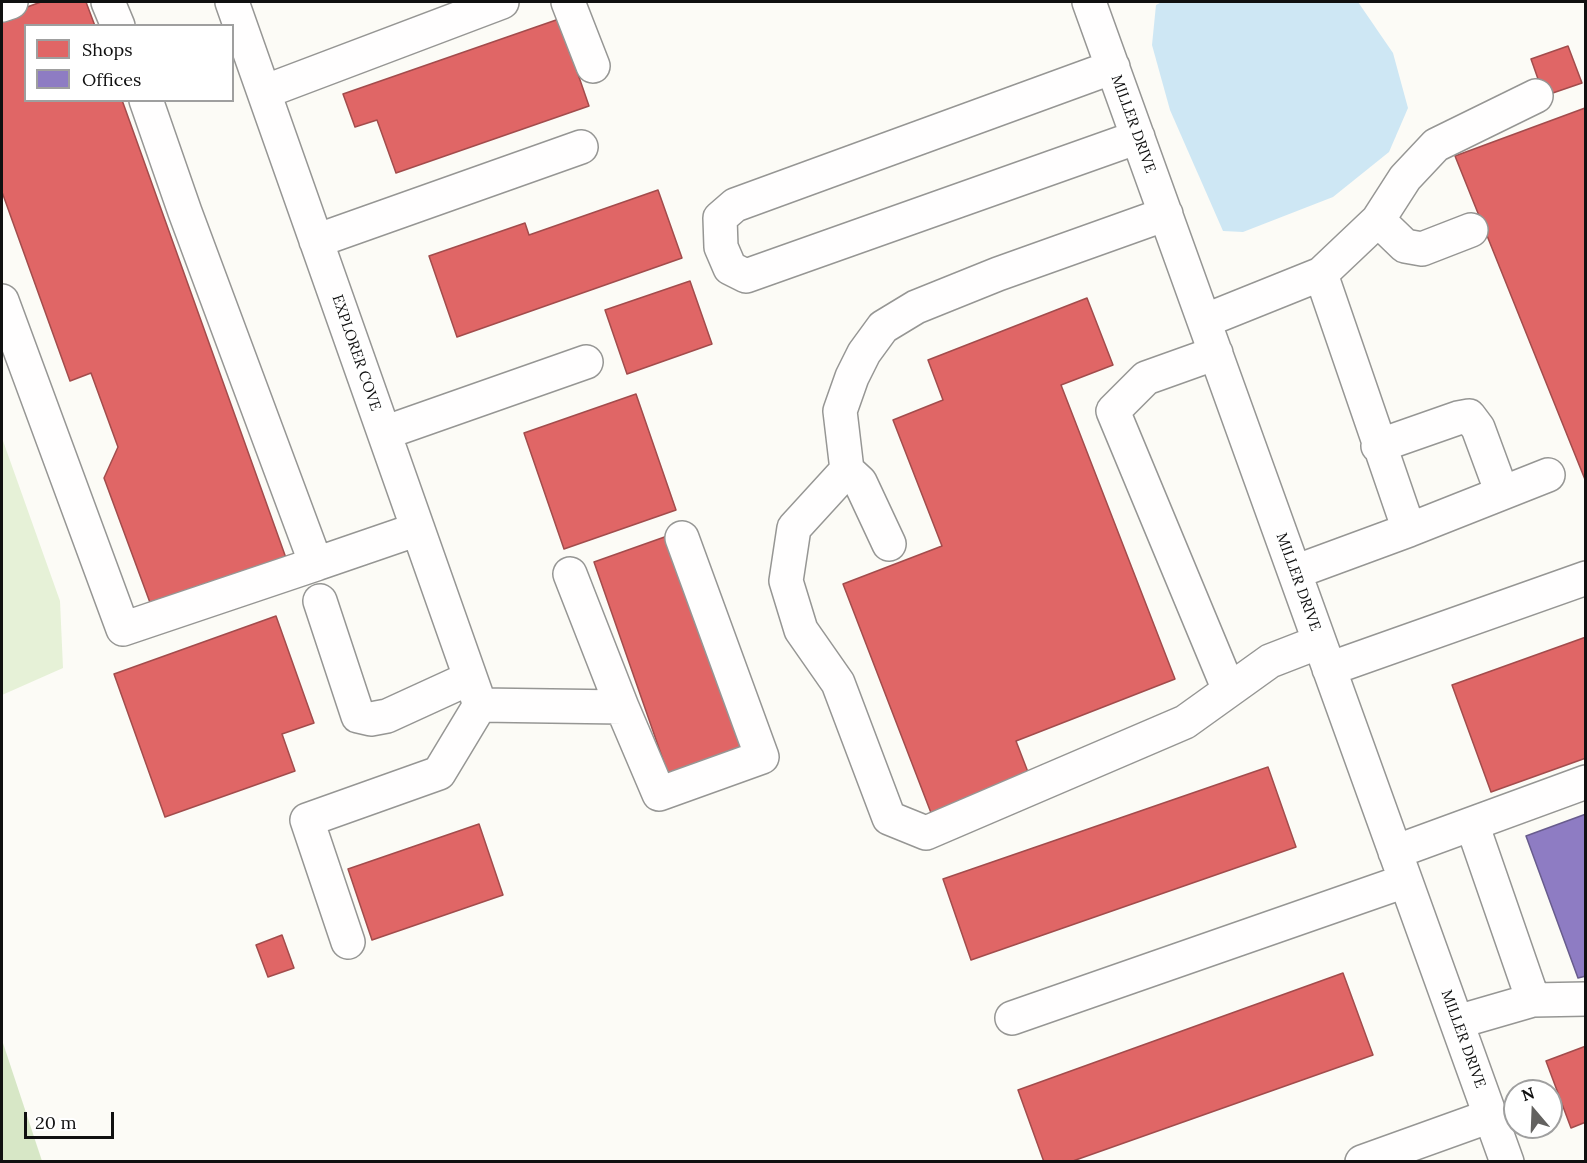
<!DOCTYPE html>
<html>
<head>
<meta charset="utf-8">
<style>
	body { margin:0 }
	#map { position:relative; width:1587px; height:1163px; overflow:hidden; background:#fcfbf6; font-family:Lora,serif }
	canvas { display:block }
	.frame { position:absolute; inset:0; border:3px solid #101010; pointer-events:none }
	.legend { position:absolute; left:24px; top:24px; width:210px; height:78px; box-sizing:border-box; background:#fff; border:2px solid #9f9f9f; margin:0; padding:8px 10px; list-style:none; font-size:18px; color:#101010 }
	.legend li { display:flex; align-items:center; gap:12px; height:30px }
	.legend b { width:30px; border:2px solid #9f9f9f }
	.north { position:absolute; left:1503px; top:1079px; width:60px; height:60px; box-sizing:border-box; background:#fff; border:2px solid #9f9f9f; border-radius:50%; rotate:341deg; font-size:16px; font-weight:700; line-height:24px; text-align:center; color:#101010 }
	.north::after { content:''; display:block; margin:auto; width:21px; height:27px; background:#636260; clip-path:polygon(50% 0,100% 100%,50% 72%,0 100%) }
	.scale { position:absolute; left:24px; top:1112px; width:90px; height:27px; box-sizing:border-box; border:3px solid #101010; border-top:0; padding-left:8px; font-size:18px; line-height:21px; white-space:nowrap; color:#101010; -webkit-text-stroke:4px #fff; paint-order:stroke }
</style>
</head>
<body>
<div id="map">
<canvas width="1587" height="1163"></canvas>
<div class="frame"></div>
<ul class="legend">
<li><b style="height:16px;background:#e06666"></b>Shops</li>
<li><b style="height:16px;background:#8e7cc3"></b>Offices</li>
</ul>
<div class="north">N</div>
<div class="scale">20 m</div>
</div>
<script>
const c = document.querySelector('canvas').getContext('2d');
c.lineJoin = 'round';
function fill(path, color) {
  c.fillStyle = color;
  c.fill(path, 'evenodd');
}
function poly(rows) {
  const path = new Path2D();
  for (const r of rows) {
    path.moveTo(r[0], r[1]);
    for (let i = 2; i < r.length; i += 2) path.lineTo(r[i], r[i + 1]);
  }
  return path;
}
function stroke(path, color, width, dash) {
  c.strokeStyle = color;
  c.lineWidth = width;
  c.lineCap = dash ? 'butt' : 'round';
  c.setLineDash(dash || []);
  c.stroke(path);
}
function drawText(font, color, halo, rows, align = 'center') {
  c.font = font + ' Lora,serif';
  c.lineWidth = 6;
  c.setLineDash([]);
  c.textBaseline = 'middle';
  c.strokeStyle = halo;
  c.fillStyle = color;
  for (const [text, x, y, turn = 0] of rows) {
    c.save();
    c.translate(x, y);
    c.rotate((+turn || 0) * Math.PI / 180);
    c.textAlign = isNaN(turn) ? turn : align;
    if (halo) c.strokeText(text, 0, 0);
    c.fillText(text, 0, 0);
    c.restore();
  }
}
const green = poly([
	[2,438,60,601,63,668,2,695]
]);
const forest = poly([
	[2,1040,42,1161,2,1161]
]);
const water = poly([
	[1162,2,1358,2,1393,53,1408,108,1389,152,1333,197,1243,232,1223,231,1170,110,1152,45,1156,5]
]);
const shops = poly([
	[41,2,86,2,95,26,26,26,26,100,122,100,286,558,152,608,104,478,118,447,91,373,70,381,2,192,2,16,41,2],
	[559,19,589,106,396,173,377,120,355,127,343,94,559,19],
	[1568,46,1582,83,1544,96,1531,59,1568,46],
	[1585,108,1586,109,1586,482,1455,156,1585,108],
	[658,190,682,258,457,337,429,256,525,223,529,235,658,190],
	[690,281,712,344,627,374,605,310,690,281],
	[1087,298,1113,365,1061,385,1175,679,1016,741,1031,780,933,818,843,584,942,546,893,420,943,400,928,360,1087,298],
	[636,394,676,510,564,549,524,433,636,394],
	[673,534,747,746,668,774,594,562,673,534],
	[276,616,314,723,282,734,295,771,165,817,114,674,276,616],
	[1586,637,1586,758,1491,792,1452,685,1586,637],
	[1268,767,1296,847,971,960,943,879,1268,767],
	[479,824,503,895,372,940,348,869,479,824],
	[282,935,294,968,268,977,256,945,282,935],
	[1343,973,1373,1055,1070,1162,1044,1162,1018,1090,1343,973],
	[1586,1046,1586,1122,1571,1128,1546,1061,1586,1046]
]);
const offices = poly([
	[1586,814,1586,976,1578,978,1526,836,1586,814]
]);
const minor = poly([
	[108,2,118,26],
	[232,2,480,705],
	[568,2,593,66],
	[1089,2,1507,1162],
	[2,5,11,2],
	[1113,67,735,205,720,218,721,247,730,268,746,276,1138,137],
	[264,92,502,2],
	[1166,214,998,274,916,307,883,327,864,353,852,377,840,411,847,470,794,528,786,581,801,630,838,683,889,818,926,833,1185,722,1270,661,1319,642],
	[1378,220,1405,246,1422,249,1471,230],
	[316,241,581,147],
	[1321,274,1378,220,1405,178,1436,145,1536,96],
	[2,301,123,629,316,564,185,212,146,100],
	[1204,321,1321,274,1409,530,1295,572],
	[1216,353,1146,378,1113,411,1229,690],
	[384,433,586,362],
	[1378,446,1458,418,1469,416,1478,428,1502,493],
	[847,470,860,482,889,544],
	[1409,530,1548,475],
	[316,564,418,529],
	[570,574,622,707],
	[320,601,358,716,371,719,387,716,470,678],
	[1329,669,1586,578],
	[480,705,622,707,659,794,762,757,682,538],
	[1395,852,1586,782],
	[348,942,307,820,439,773,480,705],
	[1533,1000,1586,999],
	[1012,1018,1405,881],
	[1457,1022,1533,1000,1472,824],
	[1362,1162,1490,1116]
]);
const streetNames = [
	["MILLER DRIVE",1133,124,70],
	["EXPLORER COVE",356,353,71],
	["MILLER DRIVE",1298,582,70],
	["MILLER DRIVE",1463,1039,70]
];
fill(green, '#e6f1d7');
fill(forest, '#d7e7c6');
fill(water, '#cee7f4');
fill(shops, '#e06666');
stroke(shops, '#a24c4c', 1.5);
fill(offices, '#8e7cc3');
stroke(offices, '#685c8d', 1.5);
stroke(minor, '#969694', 36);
stroke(minor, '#fffefe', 33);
drawText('15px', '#101010', '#fff', streetNames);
</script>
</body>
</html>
